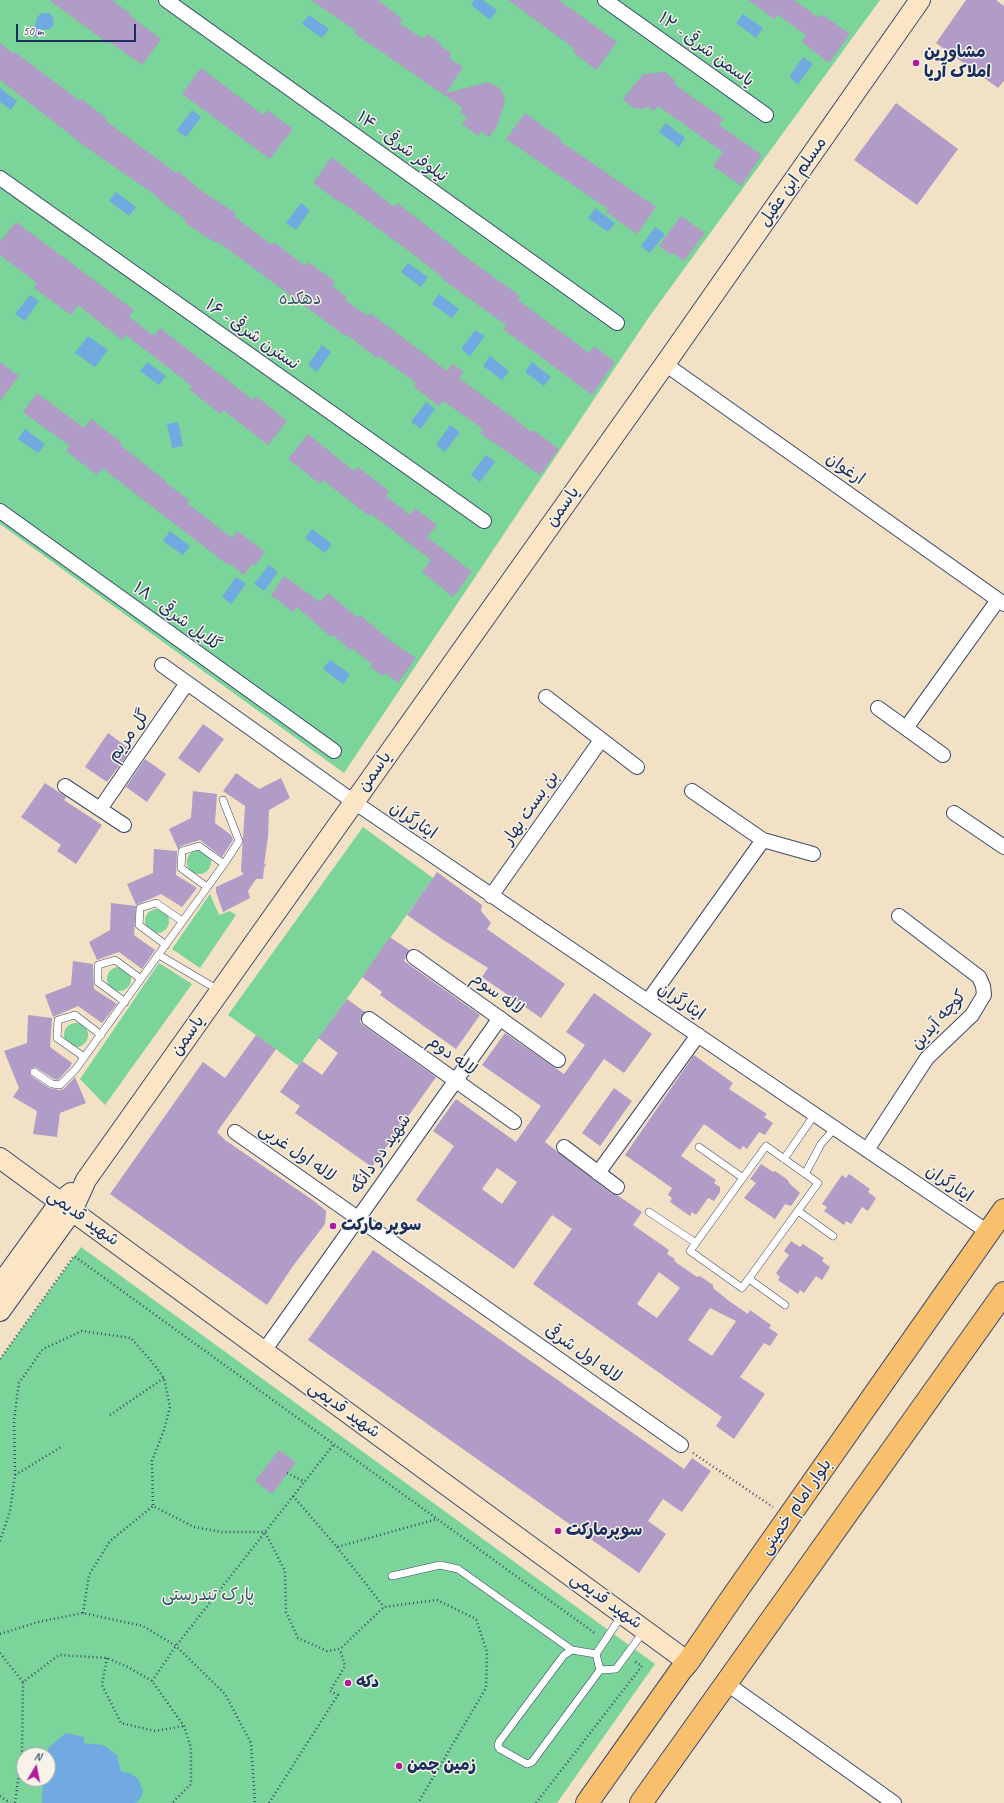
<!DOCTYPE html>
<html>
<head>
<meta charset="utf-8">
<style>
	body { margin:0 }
	#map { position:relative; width:1004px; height:1803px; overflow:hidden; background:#f3e1c6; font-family:Caveat,sans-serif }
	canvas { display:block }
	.north { position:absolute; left:16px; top:1747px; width:40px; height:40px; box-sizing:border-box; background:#f7f3e8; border:1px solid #9fa5b1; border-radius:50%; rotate:10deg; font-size:11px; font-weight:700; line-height:16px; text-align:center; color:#1b2f5e }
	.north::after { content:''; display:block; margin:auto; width:14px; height:18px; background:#b5179e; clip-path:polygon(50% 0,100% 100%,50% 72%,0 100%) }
	.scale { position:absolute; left:16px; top:24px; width:120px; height:18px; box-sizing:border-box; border:2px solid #1b2f5e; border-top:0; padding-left:5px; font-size:12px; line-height:14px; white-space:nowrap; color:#1b2f5e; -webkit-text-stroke:3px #f7f3e8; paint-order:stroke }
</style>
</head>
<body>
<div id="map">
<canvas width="1004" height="1803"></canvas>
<div class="north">N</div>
<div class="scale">50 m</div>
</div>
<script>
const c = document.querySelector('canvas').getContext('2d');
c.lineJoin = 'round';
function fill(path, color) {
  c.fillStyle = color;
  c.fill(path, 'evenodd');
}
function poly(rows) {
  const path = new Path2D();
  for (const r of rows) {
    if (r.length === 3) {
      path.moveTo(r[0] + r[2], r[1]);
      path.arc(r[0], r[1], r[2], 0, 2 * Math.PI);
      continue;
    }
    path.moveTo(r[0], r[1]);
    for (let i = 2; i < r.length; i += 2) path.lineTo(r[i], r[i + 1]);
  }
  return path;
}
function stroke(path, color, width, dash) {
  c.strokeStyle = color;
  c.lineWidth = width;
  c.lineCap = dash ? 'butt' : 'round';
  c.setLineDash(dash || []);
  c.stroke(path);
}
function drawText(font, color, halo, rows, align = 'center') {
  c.font = font + ' Caveat,"Playpen Sans Arabic",sans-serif';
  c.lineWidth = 3;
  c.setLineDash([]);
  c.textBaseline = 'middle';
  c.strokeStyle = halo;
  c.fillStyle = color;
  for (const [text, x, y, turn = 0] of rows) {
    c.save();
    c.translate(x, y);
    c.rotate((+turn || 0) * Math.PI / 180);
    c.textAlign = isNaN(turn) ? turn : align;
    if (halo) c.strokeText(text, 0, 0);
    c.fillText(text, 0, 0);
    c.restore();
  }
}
const green = poly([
	[0,0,880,0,649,317,344,773,0,524],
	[363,827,433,878,299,1066,228,1015],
	[199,862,12],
	[210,894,219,915,230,911,236,915,200,968,172,949],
	[157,921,12],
	[159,963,192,984,105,1105,80,1079],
	[119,979,12],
	[76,1035,12],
	[81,1247,655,1664,557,1803,0,1803,0,1359],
	[24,1755,48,1755,48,1779,24,1779]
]);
const water = poly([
	[474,0,483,0,497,10,490,20,471,5],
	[42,13,49,13,53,17,54,25,49,29,41,30,41,35,37,38,33,35,32,31,38,16],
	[743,14,763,28,756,38,736,23],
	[309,15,329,29,322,38,302,24],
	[803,57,813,64,798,84,789,77],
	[0,88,17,101,11,110,0,102],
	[192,110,201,117,186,137,177,130],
	[666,123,685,138,679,147,659,132],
	[116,192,136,207,129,216,109,201],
	[301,203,310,210,296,230,286,223],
	[595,208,615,223,608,232,588,218],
	[655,227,665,234,650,253,641,246],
	[408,263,428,277,421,287,401,272],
	[439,294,459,309,452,318,432,304],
	[30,295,39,301,25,321,15,314],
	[475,330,485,336,470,356,461,349],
	[88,336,108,350,95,367,75,353],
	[322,345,331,352,317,372,308,365],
	[490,356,509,371,502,380,483,366],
	[147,362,166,376,159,385,140,371],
	[532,362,551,377,544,386,525,372],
	[426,402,435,409,421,429,411,422],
	[178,422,183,446,172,448,167,424],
	[450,425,460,432,445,452,436,445],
	[25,429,45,444,38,453,18,439],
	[486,455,495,462,480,482,471,475],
	[312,529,332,544,325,553,305,538],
	[170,531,190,546,183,555,163,541],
	[269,565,278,572,264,591,254,584],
	[236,577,246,584,231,604,222,597],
	[330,660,350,674,343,684,323,669],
	[66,1733,84,1737,84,1743,103,1745,117,1755,121,1772,130,1773,138,1779,143,1791,141,1798,135,1803,42,1803,43,1779,48,1779,47,1755,49,1747]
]);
const building = poly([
	[49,0,112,0,131,14,130,16,161,39,142,65,110,42,109,44],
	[311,0,378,0,402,19,399,23,423,39,427,34,439,42,441,46,451,53,449,58,463,67,446,93,488,82,501,89,505,101,497,126,489,137,481,131,478,136,462,124,467,117,460,112,463,108,354,33,356,31],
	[508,0,559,0,617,42,596,70,573,52,575,49],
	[748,0,794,0,819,18,821,14,850,34,829,63,802,42,806,35,778,15,774,19],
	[966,0,996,0,1004,6,1004,81,998,88,936,43],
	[0,43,14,54,15,52,80,101,82,99,107,119,106,121,176,173,178,171,203,192,236,213,234,216,272,245,274,242,305,266,308,262,335,281,332,286,347,297,345,300,368,316,370,313,447,371,452,364,464,372,459,378,532,432,533,430,559,449,540,475,480,433,483,429,443,401,439,406,414,387,416,383,379,356,377,358,346,334,345,336,217,241,216,243,185,223,186,220,157,198,158,197,86,147,0,80],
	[201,68,263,115,267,110,293,129,270,159,182,94],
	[665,72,676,81,674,84,724,119,719,125,762,155,741,186,713,166,723,152,658,106,654,111,648,107,640,109,633,108,623,99,643,74],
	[896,103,958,149,917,205,854,160],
	[525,113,561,139,560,141,656,207,637,234,606,212,608,209,506,139],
	[332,157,394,207,397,203,457,249,456,250,520,296,518,300,589,353,594,346,615,362,592,395,503,329,506,325,442,279,443,278,413,254,340,201,339,202,313,183],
	[681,216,705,233,684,261,673,253,671,255,659,246],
	[16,222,134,310,129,317,154,336,160,328,253,400,256,396,287,421,268,445,223,410,220,414,189,389,192,386,126,335,122,340,78,305,71,315,34,288,37,283,0,255,0,242],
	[0,362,19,376,0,401],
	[37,393,84,428,91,419,122,443,120,445,166,481,165,482,189,500,187,503,232,538,237,531,265,552,255,566,252,564,244,575,229,563,228,565,102,468,97,475,66,451,70,446,23,412],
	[308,434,354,471,358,467,389,491,386,496,410,515,415,508,437,525,427,537,472,572,453,597,422,572,431,560,371,514,369,516,323,480,320,484,288,459],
	[284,576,320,602,328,593,358,618,360,615,392,642,416,658,398,683,385,673,383,676,370,667,372,664,352,648,350,650,333,635,331,637,297,607,293,612,271,595],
	[203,724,224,739,199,773,178,758],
	[108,733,131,750,107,782,85,767],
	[145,759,166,774,147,802,126,787],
	[236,773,259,789,281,778,290,798,269,810,268,837,264,865,267,863,264,868,263,879,256,879,248,891,250,898,223,912,216,892,216,887,244,874,241,871,245,806,223,791],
	[45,783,66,797,64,800,102,825,76,864,57,851,61,845,21,817],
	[193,791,217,794,215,823,231,835,233,840,222,857,200,840,181,846,178,849,169,829,191,818],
	[154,849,177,851,176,875,197,888,182,907,161,894,136,905,127,884,153,873],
	[437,872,482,905,481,911,491,923,487,929,565,984,541,1018,482,977,488,968,445,941,407,915],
	[111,903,136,906,134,935,155,950,142,969,119,952,97,960,89,942,110,930],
	[390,937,409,950,404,961,480,1015,456,1049,380,995,382,992,362,977],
	[73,961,93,964,94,989,117,1004,102,1023,78,1006,53,1017,45,995,71,985],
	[594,993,652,1034,624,1073,604,1059,545,1142,612,1194,617,1195,642,1212,633,1225,669,1250,667,1254,675,1259,674,1261,697,1277,700,1276,713,1285,713,1288,729,1301,748,1314,750,1310,771,1325,769,1328,778,1334,770,1346,764,1343,740,1377,765,1394,734,1439,716,1426,722,1417,533,1284,572,1229,552,1215,514,1269,416,1200,454,1146,433,1131,456,1099,516,1142,541,1106,482,1065,505,1033,564,1074,585,1045,566,1032],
	[497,1168,517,1182,502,1204,482,1189],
	[659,1272,680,1288,657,1318,637,1304],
	[710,1308,736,1321,712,1356,688,1340],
	[347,999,365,1012,361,1019,360,1022,364,1026,436,1077,372,1167,295,1113,300,1106,280,1092,302,1061,322,1075,338,1053,318,1038],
	[28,1015,52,1018,50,1047,72,1063,70,1067,58,1080,54,1079,35,1067,30,1069,30,1075,49,1088,59,1090,64,1089,75,1077,86,1103,60,1113,57,1137,33,1134,37,1111,13,1097,19,1088,4,1051,27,1043],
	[256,1035,276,1049,217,1132,225,1140,314,1201,326,1211,325,1224,293,1266,267,1305,110,1194,203,1062,225,1078],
	[694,1055,733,1083,729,1089,767,1114,764,1117,773,1123,765,1135,759,1132,747,1149,743,1146,740,1150,704,1124,681,1156,716,1180,714,1183,720,1187,720,1192,714,1201,708,1198,696,1215,692,1212,690,1216,670,1202,672,1198,668,1195,672,1188,625,1155],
	[614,1088,632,1101,600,1146,582,1133],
	[761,1164,773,1172,775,1171,788,1180,789,1183,800,1193,791,1206,785,1204,775,1219,744,1198,756,1183,750,1179],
	[849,1174,870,1189,868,1192,876,1198,868,1211,862,1207,851,1224,846,1221,844,1225,824,1211,827,1207,822,1204,842,1175,846,1178],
	[791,1241,800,1247,803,1244,824,1258,822,1261,830,1267,822,1280,816,1276,804,1293,800,1290,798,1294,778,1280,780,1277,776,1273,789,1255,784,1251],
	[373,1250,684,1469,692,1458,711,1471,682,1512,663,1499,648,1521,666,1534,639,1573,308,1340],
	[279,1450,296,1462,272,1494,255,1481]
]);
const path = poly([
	[0,1359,74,1256,596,1634],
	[110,1415,164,1378],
	[693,1453,773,1507],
	[287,1473,305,1482],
	[15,1475,61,1447],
	[293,1496,337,1547,437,1519],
	[0,1541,10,1511,15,1475,14,1420,19,1383,43,1349,82,1331,131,1338,152,1362,164,1378,170,1407,164,1430,152,1461,153,1506,194,1527,222,1532,265,1532,285,1571,286,1612,298,1638,327,1651,340,1649,384,1607,437,1600,476,1619,487,1652,486,1688,418,1803],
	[337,1547,384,1607],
	[83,1613,89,1575,110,1541,153,1506],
	[0,1634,38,1622,83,1613,143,1626,176,1646,225,1694,251,1743,255,1803],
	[0,1653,23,1682],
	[107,1658,102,1685,121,1723,155,1731,184,1726],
	[152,1681,176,1646,334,1444],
	[0,1796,10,1803],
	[15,1803,22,1751,23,1682,59,1655,107,1658,128,1667,152,1681,184,1726,191,1748,191,1784,172,1803],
	[269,1803,338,1695,330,1691,345,1666,340,1649],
	[536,1803,642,1666,634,1661]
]);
const lane = poly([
	[207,887,181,868,182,851,199,846,224,864],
	[166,945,139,925,140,908,156,903,182,921],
	[159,955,220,991],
	[125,1002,98,982,98,965,115,960,141,979],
	[84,1057,57,1038,58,1020,75,1015,101,1035],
	[34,1072,52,1084,60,1085,75,1070,224,864,239,841,223,800],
	[766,1146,818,1183,742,1288,690,1251,766,1146],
	[699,1147,743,1178],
	[784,1159,815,1114],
	[805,1174,821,1144,835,1128],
	[798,1211,833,1236],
	[649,1212,696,1243],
	[749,1279,785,1305],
	[392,1576,440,1565,458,1569,572,1650],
	[596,1654,572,1650,564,1655,499,1742,498,1746,500,1749,527,1764,532,1762,600,1670,596,1654,622,1615],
	[600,1670,616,1669,644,1631]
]);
const street = poly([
	[166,0,617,323],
	[605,0,766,115],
	[0,178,484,521],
	[665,364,1004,604],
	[0,511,334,751],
	[162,665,354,802,988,1232],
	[546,697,637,767],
	[878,708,943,755],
	[906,728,998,600],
	[65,786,124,825],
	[692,791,763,840],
	[100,809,187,683],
	[954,813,1004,847],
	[491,896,601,740],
	[414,957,558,1060],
	[648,1001,763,840,813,854],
	[369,1019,514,1122],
	[235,1132,681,1445],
	[564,1147,617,1187],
	[867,1150,927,1058,972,1015,984,995,983,986,979,977,899,916],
	[598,1173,698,1035],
	[264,1351,500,1018],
	[726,1683,894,1803]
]);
const secondary = poly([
	[0,1158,688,1662],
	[0,1285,60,1202,71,1193],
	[0,1311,72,1211,86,1180,665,364,920,0]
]);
const primary = poly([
	[587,1803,681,1670,688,1662,731,1599,1004,1210],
	[641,1803,1004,1293]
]);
const markers = [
	[916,63,4,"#b5179e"],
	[333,1226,4,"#b5179e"],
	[558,1531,4,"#b5179e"],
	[348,1683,4,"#b5179e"],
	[399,1766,4,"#b5179e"]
];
const streetNames = [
	["یاسمن شرقی - ۱۲",706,50,36],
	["نیلوفر شرقی - ۱۴",402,147,36],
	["مسلم ابن عقیل",793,182,-55],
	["نسترن شرقی - ۱۶",252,335,35],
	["ارغوان",845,469,35],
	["یاسمن",563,507,-55],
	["گلایل شرقی - ۱۸",177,617,36],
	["گل مریم",129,736,-55],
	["یاسمن",375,772,-55],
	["بن بست بهار",531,808,-55],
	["ایثارگران",413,821,34],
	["لاله سوم",497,994,36],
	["ایثارگران",681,1002,34],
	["کوچه آیدین",939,1020,-48],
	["یاسمن",188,1036,-55],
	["لاله دوم",452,1056,36],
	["لاله اول غربی",297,1153,35],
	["شهید دو دانگه",381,1154,-55],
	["ایثارگران",949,1184,34],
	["شهید قدیمی",83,1218,36],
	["لاله اول شرقی",583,1354,35],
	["شهید قدیمی",344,1410,36],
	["بلوار امام خمینی",796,1507,-55],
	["شهید قدیمی",606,1601,36]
];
const poiNames = [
	["مشاورین",924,53],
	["املاک آریا",924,73],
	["سوپر مارکت",341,1226],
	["سوپرمارکت",566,1531],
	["دکه",356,1683],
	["زمین چمن",407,1766]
];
const parkNames = [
	["دهکده",300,300],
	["پارک تندرستی",208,1596]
];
fill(green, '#7bd499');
fill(water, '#71aae1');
fill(building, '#b19bc7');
stroke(lane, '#3b4a6e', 8);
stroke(street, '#3b4a6e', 16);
stroke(secondary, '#3b4a6e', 22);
stroke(primary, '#3b4a6e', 24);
stroke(path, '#3b4a6e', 2.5, [1, 3]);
stroke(lane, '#fff', 7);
stroke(street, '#fff', 14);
stroke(secondary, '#fce5c4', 20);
stroke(primary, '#f8bf6c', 22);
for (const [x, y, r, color] of markers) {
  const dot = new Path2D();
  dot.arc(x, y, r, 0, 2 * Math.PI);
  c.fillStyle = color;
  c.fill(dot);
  stroke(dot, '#f7f3e8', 1.5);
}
drawText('17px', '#1b2f5e', '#f7f3e8', streetNames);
drawText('bold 17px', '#1b2f5e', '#f7f3e8', poiNames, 'left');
drawText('17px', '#33586d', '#f7f3e8', parkNames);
</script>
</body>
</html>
